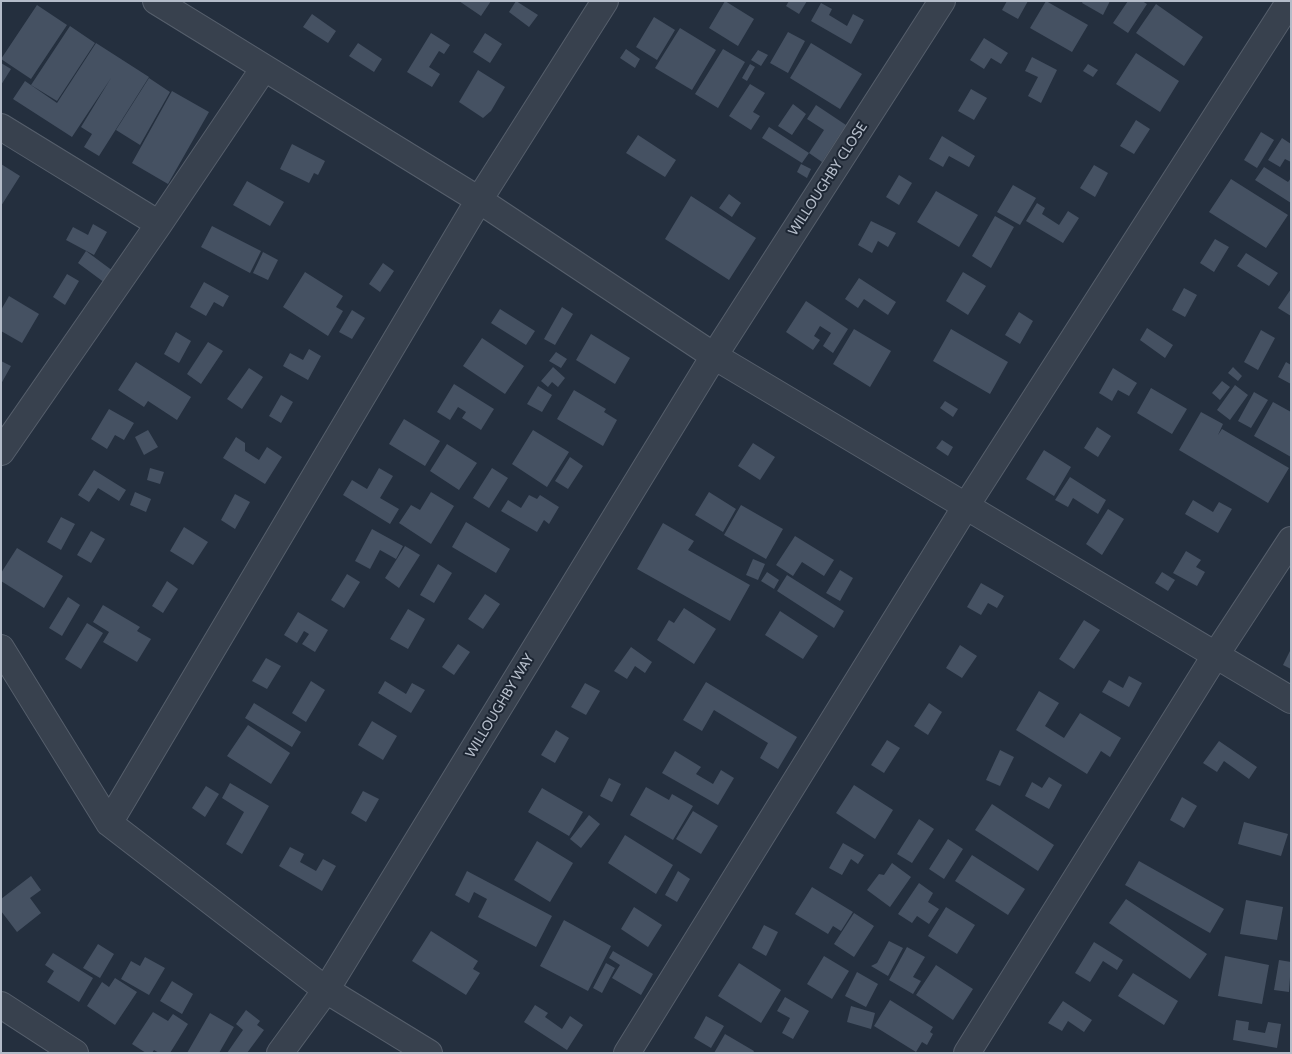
<!DOCTYPE html>
<html>
<head>
<meta charset="utf-8">
<style>
	body { margin:0 }
	#map { position:relative; width:1292px; height:1054px; overflow:hidden; background:#242f3e; font-family:Cabin,sans-serif }
	canvas { display:block }
	.frame { position:absolute; inset:0; border:2px solid #b4bcc9; pointer-events:none }
</style>
</head>
<body>
<div id="map">
<canvas width="1292" height="1054"></canvas>
<div class="frame"></div>
</div>
<script>
const c = document.querySelector('canvas').getContext('2d');
c.lineJoin = 'round';
function fill(path, color) {
  c.fillStyle = color;
  c.fill(path, 'evenodd');
}
function poly(rows) {
  const path = new Path2D();
  for (const r of rows) {
    path.moveTo(r[0], r[1]);
    for (let i = 2; i < r.length; i += 2) path.lineTo(r[i], r[i + 1]);
  }
  return path;
}
function stroke(path, color, width, dash) {
  c.strokeStyle = color;
  c.lineWidth = width;
  c.lineCap = dash ? 'butt' : 'round';
  c.setLineDash(dash || []);
  c.stroke(path);
}
function drawText(font, color, halo, rows, align = 'center') {
  c.font = font + ' Cabin,sans-serif';
  c.lineWidth = 4;
  c.setLineDash([]);
  c.textBaseline = 'middle';
  c.strokeStyle = halo;
  c.fillStyle = color;
  for (const [text, x, y, turn = 0] of rows) {
    c.save();
    c.translate(x, y);
    c.rotate((+turn || 0) * Math.PI / 180);
    c.textAlign = isNaN(turn) ? turn : align;
    if (halo) c.strokeText(text, 0, 0);
    c.fillText(text, 0, 0);
    c.restore();
  }
}
const building = poly([
	[459,1,491,1,481,16],
	[516,1,538,15,529,27,509,12],
	[725,1,754,19,738,46,709,28],
	[789,1,807,1,799,14,786,6],
	[1007,1,1028,1,1018,19,1002,10],
	[1046,1,1088,25,1072,52,1030,28],
	[1083,1,1110,1,1103,15,1082,3],
	[1128,1,1142,1,1147,4,1128,33,1113,23],
	[821,3,832,9,829,15,847,26,853,14,864,20,851,44,811,21],
	[1156,4,1203,37,1184,66,1136,33],
	[37,5,67,25,31,79,1,59],
	[312,14,336,31,328,43,303,27],
	[654,17,675,30,657,60,636,47],
	[70,26,95,43,57,101,31,85],
	[680,28,716,50,692,90,655,68],
	[788,32,805,41,788,73,770,63],
	[431,33,450,45,444,54,439,51,429,67,440,74,432,87,407,72],
	[485,33,502,44,490,63,473,52],
	[984,38,1008,53,1001,64,991,58,984,69,970,60],
	[96,43,149,77,99,156,84,147,92,134,81,127,111,78,72,137,13,99,25,81,57,103],
	[358,43,382,59,374,72,349,56],
	[811,43,862,74,840,109,790,78],
	[626,49,640,59,635,68,620,58],
	[723,49,745,62,718,108,695,94],
	[758,50,768,55,761,66,751,60],
	[1136,53,1179,81,1160,112,1116,84],
	[1032,57,1057,70,1041,103,1028,96,1038,77,1025,71],
	[1,63,11,69,1,85],
	[750,64,755,67,747,81,742,78],
	[1088,64,1098,70,1093,77,1083,71],
	[478,70,505,87,491,111,483,118,459,102],
	[149,78,170,92,140,145,116,130],
	[750,84,765,93,753,112,760,116,751,130,729,116],
	[971,89,987,98,974,120,958,111],
	[172,91,209,112,168,184,132,163],
	[793,104,806,114,792,135,778,126],
	[816,105,846,125,822,162,809,153,824,130,807,119],
	[1136,120,1150,129,1134,154,1120,146],
	[769,127,809,153,802,163,762,138],
	[1261,132,1274,140,1257,168,1244,160],
	[638,135,676,160,665,177,626,153],
	[942,136,975,156,969,167,949,156,943,167,929,159],
	[1282,138,1291,144,1291,162,1285,159,1280,167,1268,160],
	[292,144,325,161,318,175,314,173,309,183,280,169],
	[1,164,20,176,1,206],
	[801,164,811,169,807,178,797,172],
	[1094,165,1108,173,1095,197,1080,188],
	[1264,167,1288,182,1291,178,1291,203,1255,180],
	[899,175,912,183,899,205,886,197],
	[1231,179,1288,215,1266,248,1209,212],
	[247,181,284,202,270,226,233,205],
	[1013,185,1036,198,1020,225,997,212],
	[936,191,978,215,959,247,917,222],
	[729,194,741,203,732,217,719,208],
	[691,196,756,238,729,280,665,239],
	[1037,203,1045,208,1042,214,1059,225,1068,211,1079,218,1063,243,1026,221],
	[995,216,1014,227,991,268,972,256],
	[871,221,896,233,888,247,878,241,872,253,858,245],
	[93,224,107,232,94,255,66,240,73,227,88,235],
	[212,226,261,251,250,273,201,247],
	[1215,239,1229,247,1214,272,1200,263],
	[86,251,113,271,105,283,78,263],
	[263,252,278,260,268,280,253,273],
	[1246,253,1278,273,1269,286,1237,266],
	[383,263,394,271,380,292,369,284],
	[305,272,343,296,336,307,343,311,328,336,283,307],
	[963,272,986,286,968,315,946,301],
	[67,274,79,281,65,305,53,297],
	[859,278,896,302,888,315,864,299,858,308,845,299],
	[204,282,229,296,223,307,214,302,206,316,190,307],
	[1184,288,1197,295,1185,317,1172,310],
	[1291,289,1291,316,1278,308],
	[9,296,39,314,22,343,1,331,1,310],
	[806,301,848,329,833,353,823,346,831,333,820,326,814,336,820,340,813,350,786,332],
	[562,307,573,314,555,345,544,339],
	[500,309,535,331,526,345,491,323],
	[352,310,365,318,352,339,339,332],
	[1019,312,1033,321,1020,344,1005,335],
	[1147,328,1173,345,1165,358,1140,340],
	[854,329,891,351,870,387,833,364],
	[951,329,1008,362,990,394,933,361],
	[1261,330,1275,338,1258,370,1244,362],
	[176,332,191,341,179,363,164,354],
	[591,334,630,358,615,384,576,360],
	[482,338,524,366,505,394,463,366],
	[208,342,223,351,201,384,187,374],
	[309,349,321,356,308,380,283,366,290,353,303,360],
	[556,352,567,359,561,368,549,361],
	[1,361,11,366,1,384],
	[136,362,191,397,177,420,148,401,144,407,118,390],
	[1286,362,1291,365,1291,384,1278,377],
	[553,367,565,378,558,387,552,382,548,387,541,381],
	[1233,367,1242,376,1238,381,1228,373],
	[249,368,263,377,242,409,227,399],
	[1113,368,1137,383,1129,396,1118,390,1112,401,1099,393],
	[1222,381,1230,387,1220,400,1212,393],
	[454,384,494,409,481,430,462,418,466,412,458,407,450,420,437,412],
	[1235,385,1248,395,1230,420,1217,410],
	[538,386,552,395,542,412,527,404],
	[1151,388,1187,409,1172,434,1137,413],
	[574,390,606,409,604,412,617,420,603,446,557,419],
	[1254,392,1268,400,1251,428,1238,421],
	[281,395,293,402,281,423,269,416],
	[945,401,958,409,953,417,940,408],
	[1273,402,1291,412,1291,457,1254,436],
	[109,409,134,423,124,440,115,435,107,449,91,439],
	[1201,412,1223,424,1218,435,1222,429,1289,468,1268,503,1179,450],
	[404,419,440,441,425,466,389,444],
	[1097,427,1111,436,1098,457,1084,448],
	[148,430,158,447,144,455,135,437],
	[533,430,569,452,547,487,512,464],
	[236,437,245,443,245,451,259,460,267,447,282,457,265,484,223,458],
	[942,440,953,447,948,456,936,448],
	[753,443,775,457,760,480,738,466],
	[447,444,477,463,459,490,430,471],
	[1044,450,1071,467,1054,496,1026,479],
	[570,457,583,466,568,489,555,481],
	[150,468,164,472,160,484,147,480],
	[379,468,393,476,380,498,399,509,390,524,343,495,352,480,367,489],
	[492,468,508,478,489,508,473,498],
	[94,470,126,490,119,501,98,488,89,502,78,495],
	[1070,477,1106,500,1098,514,1073,498,1068,507,1055,500],
	[135,492,151,499,146,512,130,505],
	[431,492,454,506,431,544,399,523,411,505,420,510],
	[709,492,736,509,723,532,695,515],
	[235,494,250,502,235,529,221,520],
	[529,495,537,499,540,495,559,507,549,524,544,520,537,532,501,511,508,500,521,508],
	[1193,500,1213,512,1219,502,1232,509,1218,533,1185,514],
	[741,505,783,529,766,559,724,535],
	[1108,509,1124,519,1102,555,1086,544],
	[61,517,75,524,61,550,47,542],
	[466,522,510,549,496,573,452,547],
	[663,523,694,541,688,550,750,585,730,621,637,569],
	[184,527,208,542,193,565,170,551],
	[372,529,403,546,396,559,380,550,370,569,355,561],
	[91,531,105,539,91,563,77,555],
	[795,536,834,560,824,576,802,562,793,576,776,565],
	[405,546,420,555,399,588,385,578],
	[17,548,63,576,44,608,1,581,1,573],
	[1186,551,1201,560,1196,567,1205,572,1197,586,1173,573],
	[753,559,765,564,758,580,746,575],
	[438,564,452,573,434,603,420,595],
	[840,570,853,578,840,601,826,593],
	[767,572,779,580,774,589,761,581],
	[1162,572,1175,580,1168,591,1155,583],
	[347,574,360,582,344,608,331,600],
	[787,575,844,611,834,628,777,591],
	[167,581,178,589,163,613,152,606],
	[981,583,1004,596,997,608,988,603,981,615,967,607],
	[485,594,500,604,483,629,468,619],
	[68,597,80,605,62,636,49,628],
	[103,605,140,627,137,631,151,639,137,662,103,642,109,632,93,622],
	[684,608,716,629,694,664,657,640,669,620,674,623],
	[408,609,425,619,408,649,390,639],
	[780,611,818,636,803,659,765,635],
	[298,612,328,630,315,652,302,644,309,634,304,631,297,643,284,635],
	[1084,620,1100,630,1074,669,1059,659],
	[87,623,103,633,81,669,65,659],
	[458,644,470,652,454,675,442,667],
	[960,645,977,656,962,678,946,668],
	[631,647,652,662,645,673,635,666,627,679,614,671],
	[1291,649,1291,669,1283,665],
	[266,658,281,666,267,689,252,681],
	[1129,676,1142,683,1129,707,1102,692,1109,680,1123,688],
	[311,681,325,690,306,722,292,713],
	[385,681,406,694,412,683,425,690,411,713,378,693],
	[706,682,797,737,778,769,760,758,768,743,714,710,702,731,683,720],
	[585,683,600,691,586,715,571,707],
	[1039,691,1059,703,1045,726,1064,738,1080,713,1121,738,1110,757,1101,751,1087,774,1016,730],
	[254,703,301,732,292,747,245,718],
	[929,703,942,712,928,735,914,726],
	[372,721,397,736,383,760,358,745],
	[248,725,290,753,271,784,227,756],
	[556,730,569,738,555,763,541,755],
	[887,740,900,748,884,773,871,765],
	[1219,741,1257,767,1249,779,1224,761,1217,772,1203,763],
	[1000,750,1014,757,1000,786,986,780],
	[675,751,701,767,696,774,713,784,721,770,734,778,718,805,662,773],
	[1049,777,1062,785,1049,809,1025,796,1032,782,1042,788],
	[609,778,621,784,612,802,600,796],
	[230,783,269,806,242,854,226,844,244,812,222,798],
	[854,785,893,810,875,839,836,813],
	[206,786,219,794,205,817,192,808],
	[646,787,669,800,672,794,693,806,673,840,630,815],
	[542,788,583,812,569,836,528,812],
	[363,791,379,799,366,822,351,813],
	[1182,797,1197,806,1184,828,1170,820],
	[992,804,1054,845,1038,871,975,830],
	[693,811,718,826,701,854,676,839],
	[589,815,600,824,581,848,570,839],
	[919,819,934,829,912,863,897,854],
	[1244,822,1288,834,1281,856,1238,844],
	[625,835,673,865,656,894,608,863],
	[948,839,963,849,944,879,929,869],
	[537,841,573,863,550,902,514,880],
	[843,843,864,855,858,864,851,859,842,875,829,868],
	[290,847,304,854,300,862,316,871,323,859,336,866,322,891,279,866],
	[972,855,1025,889,1008,915,955,881],
	[1139,861,1224,909,1210,933,1125,885],
	[892,863,911,877,890,907,867,890,879,874,884,875],
	[467,871,552,916,536,947,478,917,487,899,474,892,469,903,455,895],
	[678,871,690,879,677,902,665,895],
	[31,876,41,890,30,898,41,913,17,932,1,911,1,899],
	[919,883,933,893,928,902,939,909,929,924,917,916,912,923,898,914],
	[812,887,853,912,841,931,833,926,828,934,795,914],
	[1126,899,1207,954,1190,979,1109,923],
	[1246,900,1283,907,1277,940,1240,934],
	[634,907,662,925,648,947,621,929],
	[946,907,975,925,957,954,928,936],
	[854,913,874,926,854,957,834,944],
	[564,920,611,946,588,991,540,966],
	[764,925,778,932,766,956,752,948],
	[431,931,478,961,473,969,480,973,466,995,412,961],
	[889,941,903,948,888,976,871,966,877,963],
	[1094,942,1123,960,1117,970,1103,961,1090,982,1075,973],
	[98,944,114,954,100,978,83,968],
	[907,947,925,957,913,977,921,981,913,994,889,980],
	[613,951,653,974,641,995,612,978,620,965,609,958],
	[53,953,93,978,79,1002,47,982,54,971,45,965],
	[824,956,849,971,832,999,807,984],
	[1225,956,1269,965,1262,1004,1218,996],
	[145,957,165,968,149,995,121,979,131,961,140,966],
	[1279,960,1291,962,1289,992,1274,990],
	[606,963,615,968,602,993,593,988],
	[739,963,781,990,761,1023,718,996],
	[936,965,973,989,953,1020,916,995],
	[857,972,878,984,866,1007,845,996],
	[1133,973,1178,1001,1164,1025,1118,996],
	[115,978,137,992,115,1025,87,1006,102,982,109,987],
	[172,981,193,994,182,1014,160,1001],
	[785,997,809,1011,793,1039,782,1033,790,1018,777,1011],
	[890,1000,933,1027,930,1032,933,1034,927,1045,922,1042,916,1052,874,1026],
	[1063,1001,1092,1020,1084,1032,1068,1021,1062,1031,1048,1023],
	[535,1005,548,1013,545,1017,562,1029,570,1016,583,1025,567,1050,524,1022],
	[851,1006,875,1013,871,1029,847,1022],
	[246,1010,260,1021,257,1025,264,1030,247,1053,227,1053,243,1030,236,1024],
	[153,1012,168,1021,173,1014,188,1024,170,1053,159,1053,154,1050,152,1053,146,1053,132,1044],
	[210,1013,234,1027,219,1053,187,1053],
	[706,1016,724,1026,711,1048,694,1038],
	[1236,1020,1249,1022,1248,1030,1265,1033,1268,1022,1281,1024,1277,1048,1233,1040],
	[725,1034,754,1051,753,1053,714,1053]
]);
const minor = poly([
	[156,1,479,200,714,356,1291,700],
	[1,127,159,224],
	[1,452,159,224,264,68],
	[1,648,109,823,326,990,429,1053],
	[109,823,479,200,605,1],
	[1,1005,75,1053],
	[280,1053,326,990,714,356,942,1],
	[627,1053,966,506,1290,1],
	[967,1053,1215,656,1291,540]
]);
const streetNames = [
	["WILLOUGHBY CLOSE",828,179,-57],
	["WILLOUGHBY WAY",500,706,-59]
];
fill(building, '#455162');
stroke(minor, '#565f6c', 28);
stroke(minor, '#38414e', 26);
drawText('14px', '#b4bcc9', '#1d2633', streetNames);
</script>
</body>
</html>
